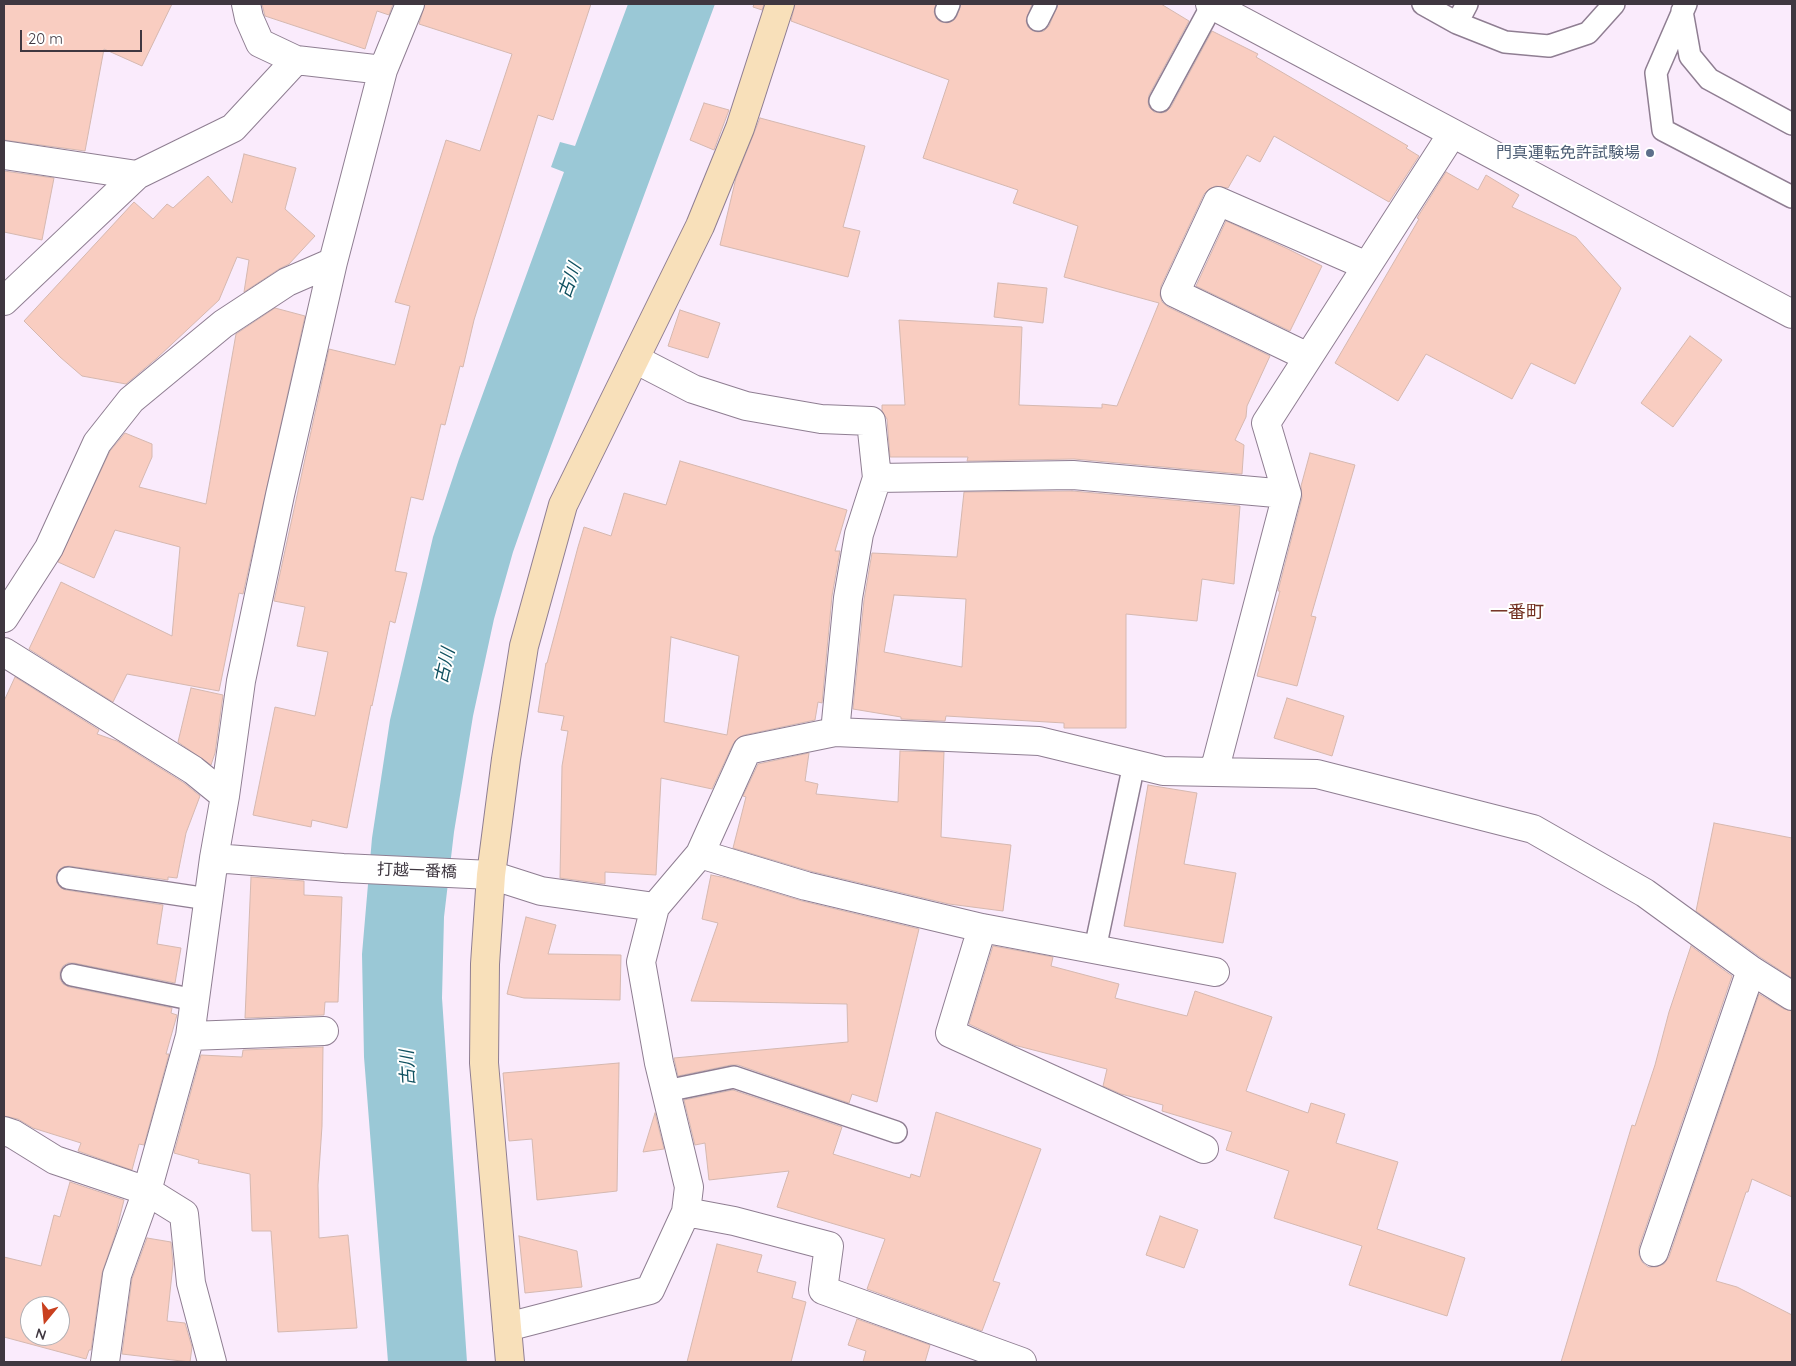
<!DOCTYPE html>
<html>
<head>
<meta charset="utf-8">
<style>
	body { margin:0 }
	#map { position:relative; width:1796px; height:1366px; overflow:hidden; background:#faebfc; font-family:Quicksand,sans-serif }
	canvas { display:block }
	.frame { position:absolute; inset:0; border:5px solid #3f3740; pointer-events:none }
	.north { position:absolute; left:20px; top:1296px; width:50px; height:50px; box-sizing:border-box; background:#fff; border:1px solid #b2afb3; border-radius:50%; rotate:197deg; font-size:14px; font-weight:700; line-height:20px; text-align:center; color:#3f3740 }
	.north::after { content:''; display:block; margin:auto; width:18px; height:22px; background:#c9401f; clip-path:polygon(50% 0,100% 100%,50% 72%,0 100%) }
	.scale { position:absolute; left:20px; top:30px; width:122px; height:22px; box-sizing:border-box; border:2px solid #3f3740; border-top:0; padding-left:6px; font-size:15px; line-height:18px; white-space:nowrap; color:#3f3740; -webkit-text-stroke:4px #fff; paint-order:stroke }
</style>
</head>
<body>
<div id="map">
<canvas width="1796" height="1366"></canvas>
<div class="frame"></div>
<div class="north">N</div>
<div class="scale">20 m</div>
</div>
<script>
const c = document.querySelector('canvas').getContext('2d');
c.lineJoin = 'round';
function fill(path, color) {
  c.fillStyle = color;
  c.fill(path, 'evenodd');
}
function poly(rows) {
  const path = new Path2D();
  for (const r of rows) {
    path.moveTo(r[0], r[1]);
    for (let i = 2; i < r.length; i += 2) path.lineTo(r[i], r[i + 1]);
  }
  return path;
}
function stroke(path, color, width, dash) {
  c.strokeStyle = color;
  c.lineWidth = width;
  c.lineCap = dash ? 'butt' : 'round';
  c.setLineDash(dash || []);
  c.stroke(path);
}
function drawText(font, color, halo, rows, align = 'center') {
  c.font = font + ' Quicksand,"Noto Sans JP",sans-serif';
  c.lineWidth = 4;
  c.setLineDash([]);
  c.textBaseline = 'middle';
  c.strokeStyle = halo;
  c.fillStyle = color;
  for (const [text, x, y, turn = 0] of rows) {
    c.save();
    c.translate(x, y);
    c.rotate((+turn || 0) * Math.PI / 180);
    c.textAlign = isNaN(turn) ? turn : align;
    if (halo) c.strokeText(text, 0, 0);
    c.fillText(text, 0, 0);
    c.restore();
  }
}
const water = poly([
	[628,4,715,4,538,481,513,552,494,619,473,716,454,832,444,917,442,998,467,1362,388,1362,364,1057,362,954,372,838,390,720,433,537,459,459,564,172,551,167,560,142,575,146]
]);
const building = poly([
	[4,4,172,4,142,66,104,49,85,151,4,140,4,4],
	[262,4,393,4,389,15,377,11,365,49,265,16,262,4],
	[425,4,591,4,553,120,538,115,474,320,463,367,460,366,445,425,441,424,423,500,411,497,395,571,407,573,395,623,390,621,372,706,371,705,347,828,312,820,311,827,253,815,275,707,315,716,328,652,297,646,305,607,274,601,329,349,395,365,410,306,395,302,446,140,480,151,512,54,419,24,425,4],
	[754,4,764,4,762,10,753,7,754,4],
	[795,4,936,4,934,12,936,18,941,22,947,23,953,21,957,16,961,4,1032,4,1026,21,1028,27,1033,31,1038,32,1044,31,1049,26,1058,4,1161,4,1189,21,1149,95,1148,102,1149,107,1154,112,1161,113,1166,112,1171,107,1212,31,1258,54,1256,57,1408,146,1406,148,1419,156,1389,202,1274,136,1260,162,1247,155,1228,188,1216,186,1209,189,1204,194,1161,286,1160,295,1162,302,1168,307,1270,356,1247,406,1246,417,1235,440,1244,445,1242,474,1074,459,967,461,968,457,890,457,887,419,882,411,882,405,905,405,899,320,1022,327,1019,405,1102,408,1102,404,1117,406,1159,303,1064,277,1078,226,1013,203,1018,190,923,158,949,80,791,21,795,4],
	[704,103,729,110,714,150,690,140,704,103],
	[760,118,865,146,843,227,860,231,848,277,720,245,736,178,760,118],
	[244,154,296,168,285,209,315,236,289,264,279,269,244,292,249,260,237,257,219,300,157,358,126,384,82,376,60,357,24,321,134,202,153,219,167,204,173,208,208,176,232,203,244,154],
	[4,171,54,178,42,240,4,232,4,171],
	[1446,172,1478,190,1486,175,1519,195,1512,207,1576,237,1621,288,1575,384,1531,363,1512,399,1426,354,1398,401,1335,363,1419,219,1417,218,1446,172],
	[1226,221,1288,249,1322,266,1290,331,1196,286,1226,221],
	[998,283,1047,288,1043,323,994,317,998,283],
	[275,308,305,316,243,594,239,593,219,691,127,674,113,702,29,649,61,582,172,636,180,547,115,530,94,578,58,562,110,451,125,433,152,444,152,457,139,487,206,504,236,334,275,308],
	[680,310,720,323,708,358,668,346,680,310],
	[1690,336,1722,360,1673,427,1641,403,1690,336],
	[1310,453,1355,465,1311,616,1316,617,1297,686,1257,676,1280,591,1278,591,1302,498,1301,486,1310,453],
	[680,461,847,510,835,551,840,551,832,596,822,703,818,702,815,720,744,735,738,738,733,744,712,789,661,778,656,875,605,872,605,884,560,878,562,766,568,731,561,730,564,716,538,712,546,663,547,663,578,547,584,527,611,536,624,493,666,505,680,461],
	[671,637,739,656,727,735,664,722,671,637],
	[1072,491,1240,506,1234,584,1202,579,1197,621,1126,614,1126,728,1064,728,1064,723,946,716,945,721,901,719,901,717,853,709,864,600,872,553,957,557,964,492,1072,491],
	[894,595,966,599,962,667,884,652,894,595],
	[15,677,99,730,97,734,117,741,184,783,200,796,186,833,177,878,168,877,168,880,69,866,63,867,59,870,56,876,57,883,61,888,66,890,163,905,157,944,181,948,175,983,74,963,68,963,63,966,60,972,60,979,63,984,69,987,172,1008,171,1013,177,1015,166,1054,169,1054,144,1145,139,1144,132,1170,78,1151,81,1143,33,1128,18,1119,4,1116,4,701,15,677],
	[191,688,223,695,215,753,211,765,178,742,191,688],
	[1287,698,1344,716,1332,756,1274,738,1287,698],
	[900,751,944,752,941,837,1011,845,1003,911,949,904,810,871,733,848,746,797,743,796,758,764,809,753,805,781,818,784,816,794,898,802,900,751],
	[1148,785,1197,793,1184,864,1236,873,1223,943,1124,926,1148,785],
	[1714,823,1792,838,1792,978,1760,957,1696,911,1714,823],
	[711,875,726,878,802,901,919,929,877,1102,852,1094,849,1103,738,1065,731,1065,678,1076,674,1058,848,1042,847,1004,691,1001,718,923,702,919,711,875],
	[251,877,304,881,304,895,342,897,338,1002,325,1002,324,1015,245,1018,251,877],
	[526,917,556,925,548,954,621,955,620,1000,524,998,507,994,526,917],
	[993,946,1053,957,1051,966,1119,984,1115,998,1187,1016,1195,991,1272,1017,1246,1091,1308,1113,1311,1103,1345,1114,1336,1143,1398,1162,1377,1229,1465,1258,1447,1316,1349,1285,1362,1246,1274,1218,1289,1171,1226,1150,1232,1132,1162,1111,1163,1105,1121,1094,1103,1086,1107,1069,1014,1045,969,1024,993,946],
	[1691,946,1732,976,1639,1247,1639,1255,1642,1262,1648,1267,1656,1267,1664,1264,1669,1257,1759,994,1784,1009,1792,1011,1792,1197,1752,1179,1748,1192,1746,1192,1716,1281,1737,1287,1792,1315,1792,1362,1561,1362,1632,1125,1635,1126,1655,1065,1669,1012,1691,946],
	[323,1047,322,1126,318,1185,319,1238,348,1235,357,1328,278,1332,271,1231,252,1231,250,1174,198,1163,199,1160,174,1153,201,1055,242,1057,243,1050,323,1047],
	[619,1063,617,1191,537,1200,532,1139,509,1141,503,1073,619,1063],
	[733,1090,842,1127,833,1154,910,1178,911,1174,920,1177,936,1112,1041,1149,993,1281,1000,1283,982,1331,867,1289,885,1239,777,1207,789,1171,709,1180,705,1143,695,1145,684,1100,733,1090],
	[655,1113,664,1149,643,1152,655,1113],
	[70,1182,124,1200,116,1232,102,1273,91,1350,89,1350,86,1359,4,1337,4,1257,41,1266,54,1215,60,1217,70,1182],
	[30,1306,60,1306,60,1336,30,1336,30,1306],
	[1160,1216,1198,1230,1184,1268,1146,1255,1160,1216],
	[519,1236,577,1251,582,1287,525,1293,519,1236],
	[147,1238,171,1242,173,1264,167,1321,185,1323,192,1347,190,1362,122,1354,132,1279,147,1238],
	[717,1244,762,1255,757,1272,796,1282,792,1298,806,1302,791,1362,687,1362,717,1244],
	[857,1319,930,1345,925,1362,863,1362,866,1351,848,1345,857,1319]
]);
const lane = poly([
	[1423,4,1457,23,1505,42,1549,46,1588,33,1614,4],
	[1686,4,1656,73,1663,130,1792,197],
	[946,11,949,4],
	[1682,11,1690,56,1709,79,1792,124],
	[1038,20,1046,4],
	[1457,23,1467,4],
	[1160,101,1212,5],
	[68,878,208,899],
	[1095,949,1134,764],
	[72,975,195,1000],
	[666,1091,734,1077,896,1132]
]);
const street = poly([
	[246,4,249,18,260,43,296,60],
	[1210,4,1792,314],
	[4,155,137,175,233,128,296,60,383,70],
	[4,301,137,175],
	[1308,357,1175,293,1218,201,1367,266],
	[635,359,693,389,746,406,821,419,871,421,877,478,859,534,848,598,835,732],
	[877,478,1073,475,1287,494],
	[4,618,49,548,97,443,131,400,223,324,287,282,333,262],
	[4,652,193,770,225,796],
	[1214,772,1287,494,1266,423,1452,134],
	[700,854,806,886,982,928,1215,972],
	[214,858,343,868,491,875,541,891,655,907],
	[982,928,950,1033,1204,1149],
	[190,1036,324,1031],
	[4,1131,13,1134,55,1160,147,1191,184,1214,191,1283,212,1362],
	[686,1212,734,1221,829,1246,823,1290,1022,1362],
	[1654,1252,1751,970],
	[507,1327,650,1290,686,1212,689,1187,659,1063,641,962,655,907,700,854,747,750,835,732,1039,741,1163,771,1317,774,1533,829,1645,893,1751,970,1792,996],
	[105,1362,117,1275,147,1191,190,1036,214,858,225,796,241,681,280,495,333,262,383,70,410,4]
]);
const secondary = poly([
	[510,1362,484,1063,485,964,491,875,506,759,524,646,563,505,700,226,740,128,780,4]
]);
const markers = [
	[1650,153,5,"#5c6f8a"]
];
const serviceNames = [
	["門真運転免許試験場",1640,153]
];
const streetNames = [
	["打越一番橋",417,871,2]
];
const waterNames = [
	["古川",570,281,-70],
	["古川",445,666,-77],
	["古川",408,1068,-93]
];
const neighbourhoodNames = [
	["一番町",1517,613]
];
fill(water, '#9ac8d6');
fill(building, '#f9cdc1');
stroke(building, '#d5b8b0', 1);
stroke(lane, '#8f7e92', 24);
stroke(street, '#8f7e92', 30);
stroke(secondary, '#8f7e92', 30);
stroke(lane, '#fff', 21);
stroke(street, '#fff', 28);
stroke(secondary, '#f8e0ba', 28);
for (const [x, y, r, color] of markers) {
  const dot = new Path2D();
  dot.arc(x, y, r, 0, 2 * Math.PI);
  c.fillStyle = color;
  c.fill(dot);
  stroke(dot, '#fff', 2);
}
drawText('16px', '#4e5e75', '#fff', serviceNames, 'right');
drawText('16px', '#3f3740', '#fff', streetNames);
drawText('italic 18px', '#105160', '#fff', waterNames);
drawText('18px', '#722e1f', '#fff', neighbourhoodNames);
</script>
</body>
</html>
